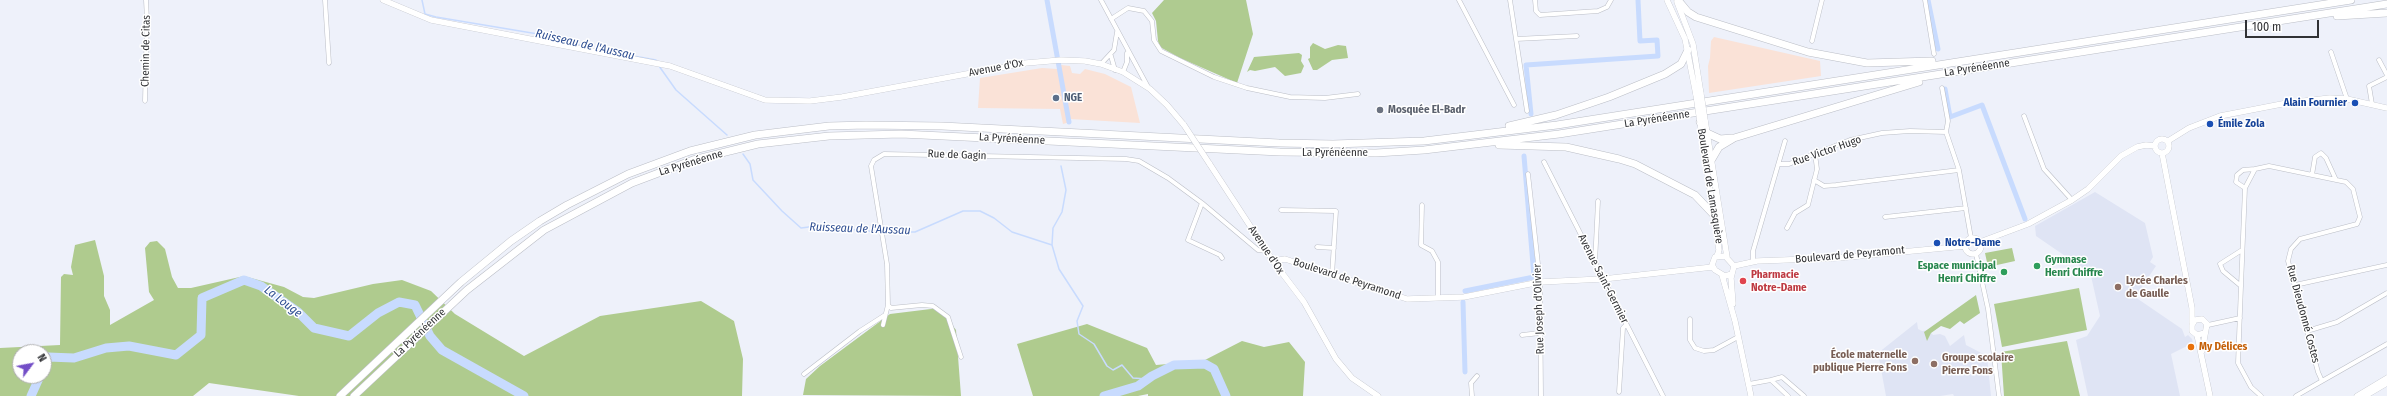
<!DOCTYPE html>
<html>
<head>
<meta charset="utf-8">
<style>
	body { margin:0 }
	#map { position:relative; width:2387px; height:396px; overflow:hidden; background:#eef1fa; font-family:"Fira Sans Condensed",sans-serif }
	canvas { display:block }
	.north { position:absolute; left:12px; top:344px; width:40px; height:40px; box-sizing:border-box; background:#fff; border:1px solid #adadae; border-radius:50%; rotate:58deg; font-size:11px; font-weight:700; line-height:16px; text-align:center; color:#313235 }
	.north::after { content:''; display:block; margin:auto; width:14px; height:18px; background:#734ec7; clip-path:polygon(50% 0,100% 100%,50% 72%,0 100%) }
	.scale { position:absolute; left:2245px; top:20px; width:74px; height:18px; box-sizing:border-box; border:2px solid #313235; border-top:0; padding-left:5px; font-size:12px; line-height:14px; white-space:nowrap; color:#313235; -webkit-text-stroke:3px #fff; paint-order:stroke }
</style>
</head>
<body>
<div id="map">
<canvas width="2387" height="396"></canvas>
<div class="north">N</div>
<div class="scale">100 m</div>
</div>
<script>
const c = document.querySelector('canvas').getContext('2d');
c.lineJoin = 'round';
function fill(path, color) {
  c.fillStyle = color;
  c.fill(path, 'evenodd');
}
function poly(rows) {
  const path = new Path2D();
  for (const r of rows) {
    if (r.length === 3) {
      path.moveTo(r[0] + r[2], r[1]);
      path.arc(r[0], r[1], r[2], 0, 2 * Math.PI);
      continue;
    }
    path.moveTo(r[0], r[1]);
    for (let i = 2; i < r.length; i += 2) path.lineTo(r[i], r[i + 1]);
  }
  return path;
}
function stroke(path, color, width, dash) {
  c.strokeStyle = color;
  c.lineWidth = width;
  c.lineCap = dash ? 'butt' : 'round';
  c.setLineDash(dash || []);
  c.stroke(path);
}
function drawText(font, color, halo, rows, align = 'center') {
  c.font = font + ' "Fira Sans Condensed",sans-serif';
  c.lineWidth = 3;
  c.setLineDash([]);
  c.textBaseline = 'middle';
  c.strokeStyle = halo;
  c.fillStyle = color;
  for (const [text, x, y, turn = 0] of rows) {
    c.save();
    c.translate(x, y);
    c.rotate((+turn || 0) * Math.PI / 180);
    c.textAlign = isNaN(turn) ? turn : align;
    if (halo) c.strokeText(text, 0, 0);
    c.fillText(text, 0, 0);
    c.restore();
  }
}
const industrial = poly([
	[1714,37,1820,61,1821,76,1709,93,1708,66,1710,58,1711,41],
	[1061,65,1070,66,1072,73,1080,74,1085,69,1105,74,1131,87,1140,123,1070,119,1070,122,1063,124,1060,109,978,108,980,78,1042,68,1057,69,1061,67]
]);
const built = poly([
	[2095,192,2145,223,2153,257,2150,262,2156,266,2135,297,2182,329,2185,337,2188,335,2192,339,2193,343,2171,354,2180,396,2088,396,2076,340,2087,336,2100,316,2091,276,2088,276,2087,271,2036,236,2035,226],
	[1917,322,1918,329,1922,331,1929,330,1933,335,1940,334,1945,336,1950,346,1964,335,1966,345,1987,356,1991,396,1954,396,1953,394,1940,396,1886,396,1878,353]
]);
const green = poly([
	[1164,0,1246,0,1253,34,1237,83,1180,58,1160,47,1158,41,1156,21,1152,13],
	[1313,43,1325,49,1338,45,1346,46,1348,58,1332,60,1317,70,1313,70,1308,59,1310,58,1310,47],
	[1299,53,1302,55,1301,61,1304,66,1301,73,1285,76,1275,67,1255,71,1250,70,1247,72,1254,57],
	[2012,248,2015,261,1988,267,1985,253],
	[2079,288,2087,330,2002,347,1994,304],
	[1976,295,1980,313,1964,324,1960,321,1950,329,1941,326,1931,333,1927,341,1924,332],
	[2067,341,2080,396,2004,396,2001,352]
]);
const forest = poly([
	[95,240,104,276,104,296,110,310,110,325,154,300,149,292,145,248,150,242,157,241,165,249,172,277,178,288,191,288,244,276,284,287,303,297,314,298,373,284,402,280,431,291,455,314,524,356,600,316,701,301,734,321,743,359,742,396,299,396,209,383,193,396,0,396,0,348,60,345,61,277,64,274,73,275,71,267,75,245],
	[20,352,44,352,44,376,20,376],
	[939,308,956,330,961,396,803,395,806,379,820,366,890,314],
	[1087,324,1147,348,1156,365,1203,361,1242,341,1264,347,1289,342,1305,362,1303,396,1148,396,1148,394,1138,396,1033,396,1017,344]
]);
const stream = poly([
	[422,0,425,14,436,17,544,35,590,48],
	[617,53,656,60,657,62],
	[659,66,676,90,727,135],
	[743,154,750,164,753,180,782,211,801,228,817,226,878,232,915,232,963,211,980,211,994,218,1012,232,1052,245],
	[1061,166,1066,190,1062,212,1053,228,1052,245,1059,269,1083,306,1077,321,1079,334,1094,344,1107,366,1113,370,1122,365,1133,378,1147,379]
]);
const canal = poly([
	[1047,0,1069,122],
	[1928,0,1938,49],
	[1945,89,1950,117,1982,105,2025,219],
	[1531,114,1526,65,1658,56,1657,40,1640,41,1638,0],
	[1465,291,1534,277,1524,156],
	[1463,302,1465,372]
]);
const river = poly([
	[44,366,48,357,74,358,106,348,129,346,176,355,201,335,202,298,244,280,261,286,298,312,314,328,349,336,378,313,399,302,415,305,430,336,442,350,524,396],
	[31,396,40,376],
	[1104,396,1138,386,1152,376,1174,365,1205,364,1214,369,1226,396]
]);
const street = poly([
	[325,0,329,63],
	[1101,0,1148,87],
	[1459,0,1514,105],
	[1510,0,1527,111],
	[1535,0,1536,11,1540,15,1598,11,1607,7,1611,0],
	[1925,0,1934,54],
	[1111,19,1128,8,1144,11,1152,21,1154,40,1161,51,1214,77,1247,88,1290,97,1325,98,1358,94],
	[1516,39,1577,36],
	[1812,41,1822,0],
	[2331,52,2347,99],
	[1111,56,1115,70],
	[2379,60,2387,75],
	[1101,64,1114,50,1117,32],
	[1123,72,1127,62,1127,53],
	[1942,88,1948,121,1946,132,1959,170,1971,238],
	[145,101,147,20,146,0],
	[2372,104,2369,86,2387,77],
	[2024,116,2044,169,2072,200],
	[1544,162,1663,396],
	[1779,164,1789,164,1850,140,1882,133,1910,131,1946,132],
	[1528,174,1540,282,1541,396],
	[2312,175,2315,157,2321,153,2326,158,2336,180],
	[1814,180,1824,186,1836,185,1959,170],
	[2245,188,2236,182,2237,175,2243,170,2255,169],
	[1202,203,1188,240,1220,255,1222,258],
	[1422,205,1421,245,1432,251,1438,262,1438,298],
	[1281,210,1336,211,1332,275],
	[1885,217,1966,208],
	[1787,228,1795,213,1808,205,1817,169,1815,154],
	[1317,247,1334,248],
	[1976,254,1988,309,1999,396],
	[1753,262,1753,251,1785,141],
	[1595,263,1598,201],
	[2295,285,2387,265],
	[2241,286,2223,271,2220,264,2242,250],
	[1690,319,1690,340,1695,348,1704,351,1714,350,1738,337],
	[883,325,888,305],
	[2208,325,2240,318],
	[2307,331,2337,322,2387,293],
	[1522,335,1540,333],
	[961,357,948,317,933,306,922,305,891,308,888,305,887,264,871,166,874,160,884,154,1126,159,1139,161,1168,178,1202,203,1258,250,1266,251],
	[804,374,860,331,885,315],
	[1771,380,1782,377,1804,396],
	[2322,381,2387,344],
	[1749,384,1771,380,1788,396],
	[1619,392,1623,328,1626,325],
	[1472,396,1471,383,1477,376],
	[2261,396,2251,387,2238,363,2241,286,2245,188,2255,169,2269,166,2346,182,2353,189,2360,217,2357,224,2300,239,2291,249,2288,261,2318,372,2322,381,2296,396]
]);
const secondary = poly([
	[383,0,431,20,670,66,765,100,810,101,842,97,1026,63,1061,60,1085,61,1101,64,1123,72,1150,89,1167,105,1184,125],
	[1667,0,1685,39,1696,95],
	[1677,2,1693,44,1701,94],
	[1705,120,1727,257],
	[1700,122,1719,250,1717,256],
	[2162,146,7],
	[2168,141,2189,128,2220,116,2287,103,2330,98,2347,99,2387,108],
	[2162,153,2192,308,2192,323],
	[1209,163,1273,261,1304,302,1336,359,1352,378,1378,396],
	[1973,246,8],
	[1980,242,2028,224,2072,200,2088,189,2121,156,2137,147,2146,145,2155,146],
	[1273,261,1285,259,1407,299,1464,297,1540,282,1603,279,1713,267],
	[1734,266,1757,261,1838,258,1965,246],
	[1732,274,1725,276,1715,270,1712,265,1715,257,1725,256,1734,266,1731,278,1733,304],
	[1722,275,1735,321,1751,396],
	[2197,335,2210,396],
	[2202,351,2207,324,2202,319,2195,320,2192,325,2192,331,2197,335,2205,333],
	[2357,396,2387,378],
	[2365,396,2387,383]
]);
const highway = poly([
	[1678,0,1688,12,1696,17,1808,52,1867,63,1932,61],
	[2337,16,2387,13],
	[1700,122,1707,133,1720,139,1732,138],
	[1509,126,1556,115,1609,97,1665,74,1681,64,1688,50],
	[1499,145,1566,147,1619,159,1635,164,1695,195,1713,214],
	[1712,159,1719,147,1734,138,1919,82],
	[340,396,461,282,511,241,540,221,567,205,628,174,690,151,755,135,829,126,866,125,942,126,1279,143,1333,144,1424,141,1557,125,2351,0],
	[354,396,467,290,544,230,632,183,693,160,758,144,829,136,901,134,1280,152,1376,153,1424,150,1559,134,2387,4]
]);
const secondaryBridge = poly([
	[1701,94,1705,120],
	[1696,95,1700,122],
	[1184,125,1209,163]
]);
const markers = [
	[1056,98,4,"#5c6f8a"],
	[2355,103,4,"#1a4fb4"],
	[1380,110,4,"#6b7280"],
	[2210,124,4,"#1a4fb4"],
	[1937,243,4,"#1a4fb4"],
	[2037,266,4,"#2e9e5b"],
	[2004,272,4,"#2e9e5b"],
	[1743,281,4,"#e0444e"],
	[2118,287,4,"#8d6e63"],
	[2191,347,4,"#e8710a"],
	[1915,361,4,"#8d6e63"],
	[1934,364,4,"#8d6e63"]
];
const streetNames = [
	["Chemin de Citas",146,51,-89],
	["Avenue d'Ox",996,68,-11],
	["La Pyrénéenne",1977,68,-9],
	["La Pyrénéenne",1657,119,-9],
	["La Pyrénéenne",1012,139,3],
	["Rue Victor Hugo",1827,151,-19],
	["La Pyrénéenne",1335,153],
	["Rue de Gagin",957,155,2],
	["La Pyrénéenne",691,163,-17],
	["Boulevard de Lamasquère",1710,186,81],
	["Avenue d'Ox",1266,250,56],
	["Boulevard de Peyramont",1850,255,-5],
	["Boulevard de Peyramond",1347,279,18],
	["Avenue Saint-Germier",1603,279,63],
	["Rue Joseph d'Olivier",1539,309,-92],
	["Rue Dieudonné Costes",2303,314,75],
	["La Pyrénéenne",420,333,-43]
];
const serviceNames = [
	["NGE",1064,98]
];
const transitNames = [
	["Alain Fournier",2347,103,"right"],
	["Émile Zola",2218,124],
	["Notre-Dame",1945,243]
];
const worshipNames = [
	["Mosquée El-Badr",1388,110]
];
const leisureNames = [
	["Gymnase",2045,260],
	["Henri Chiffre",2045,273],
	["Espace municipal",1996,266,"right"],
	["Henri Chiffre",1996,279,"right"]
];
const healthNames = [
	["Pharmacie",1751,275],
	["Notre-Dame",1751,288]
];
const educationNames = [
	["Lycée Charles",2126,281],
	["de Gaulle",2126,294],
	["École maternelle",1907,355,"right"],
	["publique Pierre Fons",1907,368,"right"],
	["Groupe scolaire",1942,358],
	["Pierre Fons",1942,371]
];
const foodNames = [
	["My Délices",2199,347]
];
const waterNames = [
	["Ruisseau de l'Aussau",585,45,13],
	["Ruisseau de l'Aussau",860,229,2],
	["La Louge",283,302,37]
];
fill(industrial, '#fae2d7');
fill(built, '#dfe4f4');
fill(green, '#afcb90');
fill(forest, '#afcb8e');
stroke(stream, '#c8dbfe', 1.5);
stroke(canal, '#c8dbfe', 5);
stroke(river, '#c8dbfe', 9);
stroke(street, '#bbbec6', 5);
stroke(secondary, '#bbbec6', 6);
stroke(highway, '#bbbec6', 8);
stroke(street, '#fff', 4);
stroke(secondary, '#fff', 5.5);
stroke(highway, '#fff', 7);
stroke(secondaryBridge, '#bbbec6', 6, []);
stroke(secondaryBridge, '#fff', 5.5);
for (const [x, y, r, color] of markers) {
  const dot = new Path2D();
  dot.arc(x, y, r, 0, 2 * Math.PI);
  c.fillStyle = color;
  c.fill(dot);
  stroke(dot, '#fff', 1.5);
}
drawText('11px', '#313235', '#fff', streetNames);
drawText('bold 11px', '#4e5e75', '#fff', serviceNames, 'left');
drawText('bold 11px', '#164399', '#fff', transitNames, 'left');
drawText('bold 11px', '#5b616d', '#fff', worshipNames, 'left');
drawText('bold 11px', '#27864d', '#fff', leisureNames, 'left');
drawText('bold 11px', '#be3a42', '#fff', healthNames, 'left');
drawText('bold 11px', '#785e54', '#fff', educationNames, 'left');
drawText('bold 11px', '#c56008', '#fff', foodNames, 'left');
drawText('italic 12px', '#2e4e92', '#fff', waterNames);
</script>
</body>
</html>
